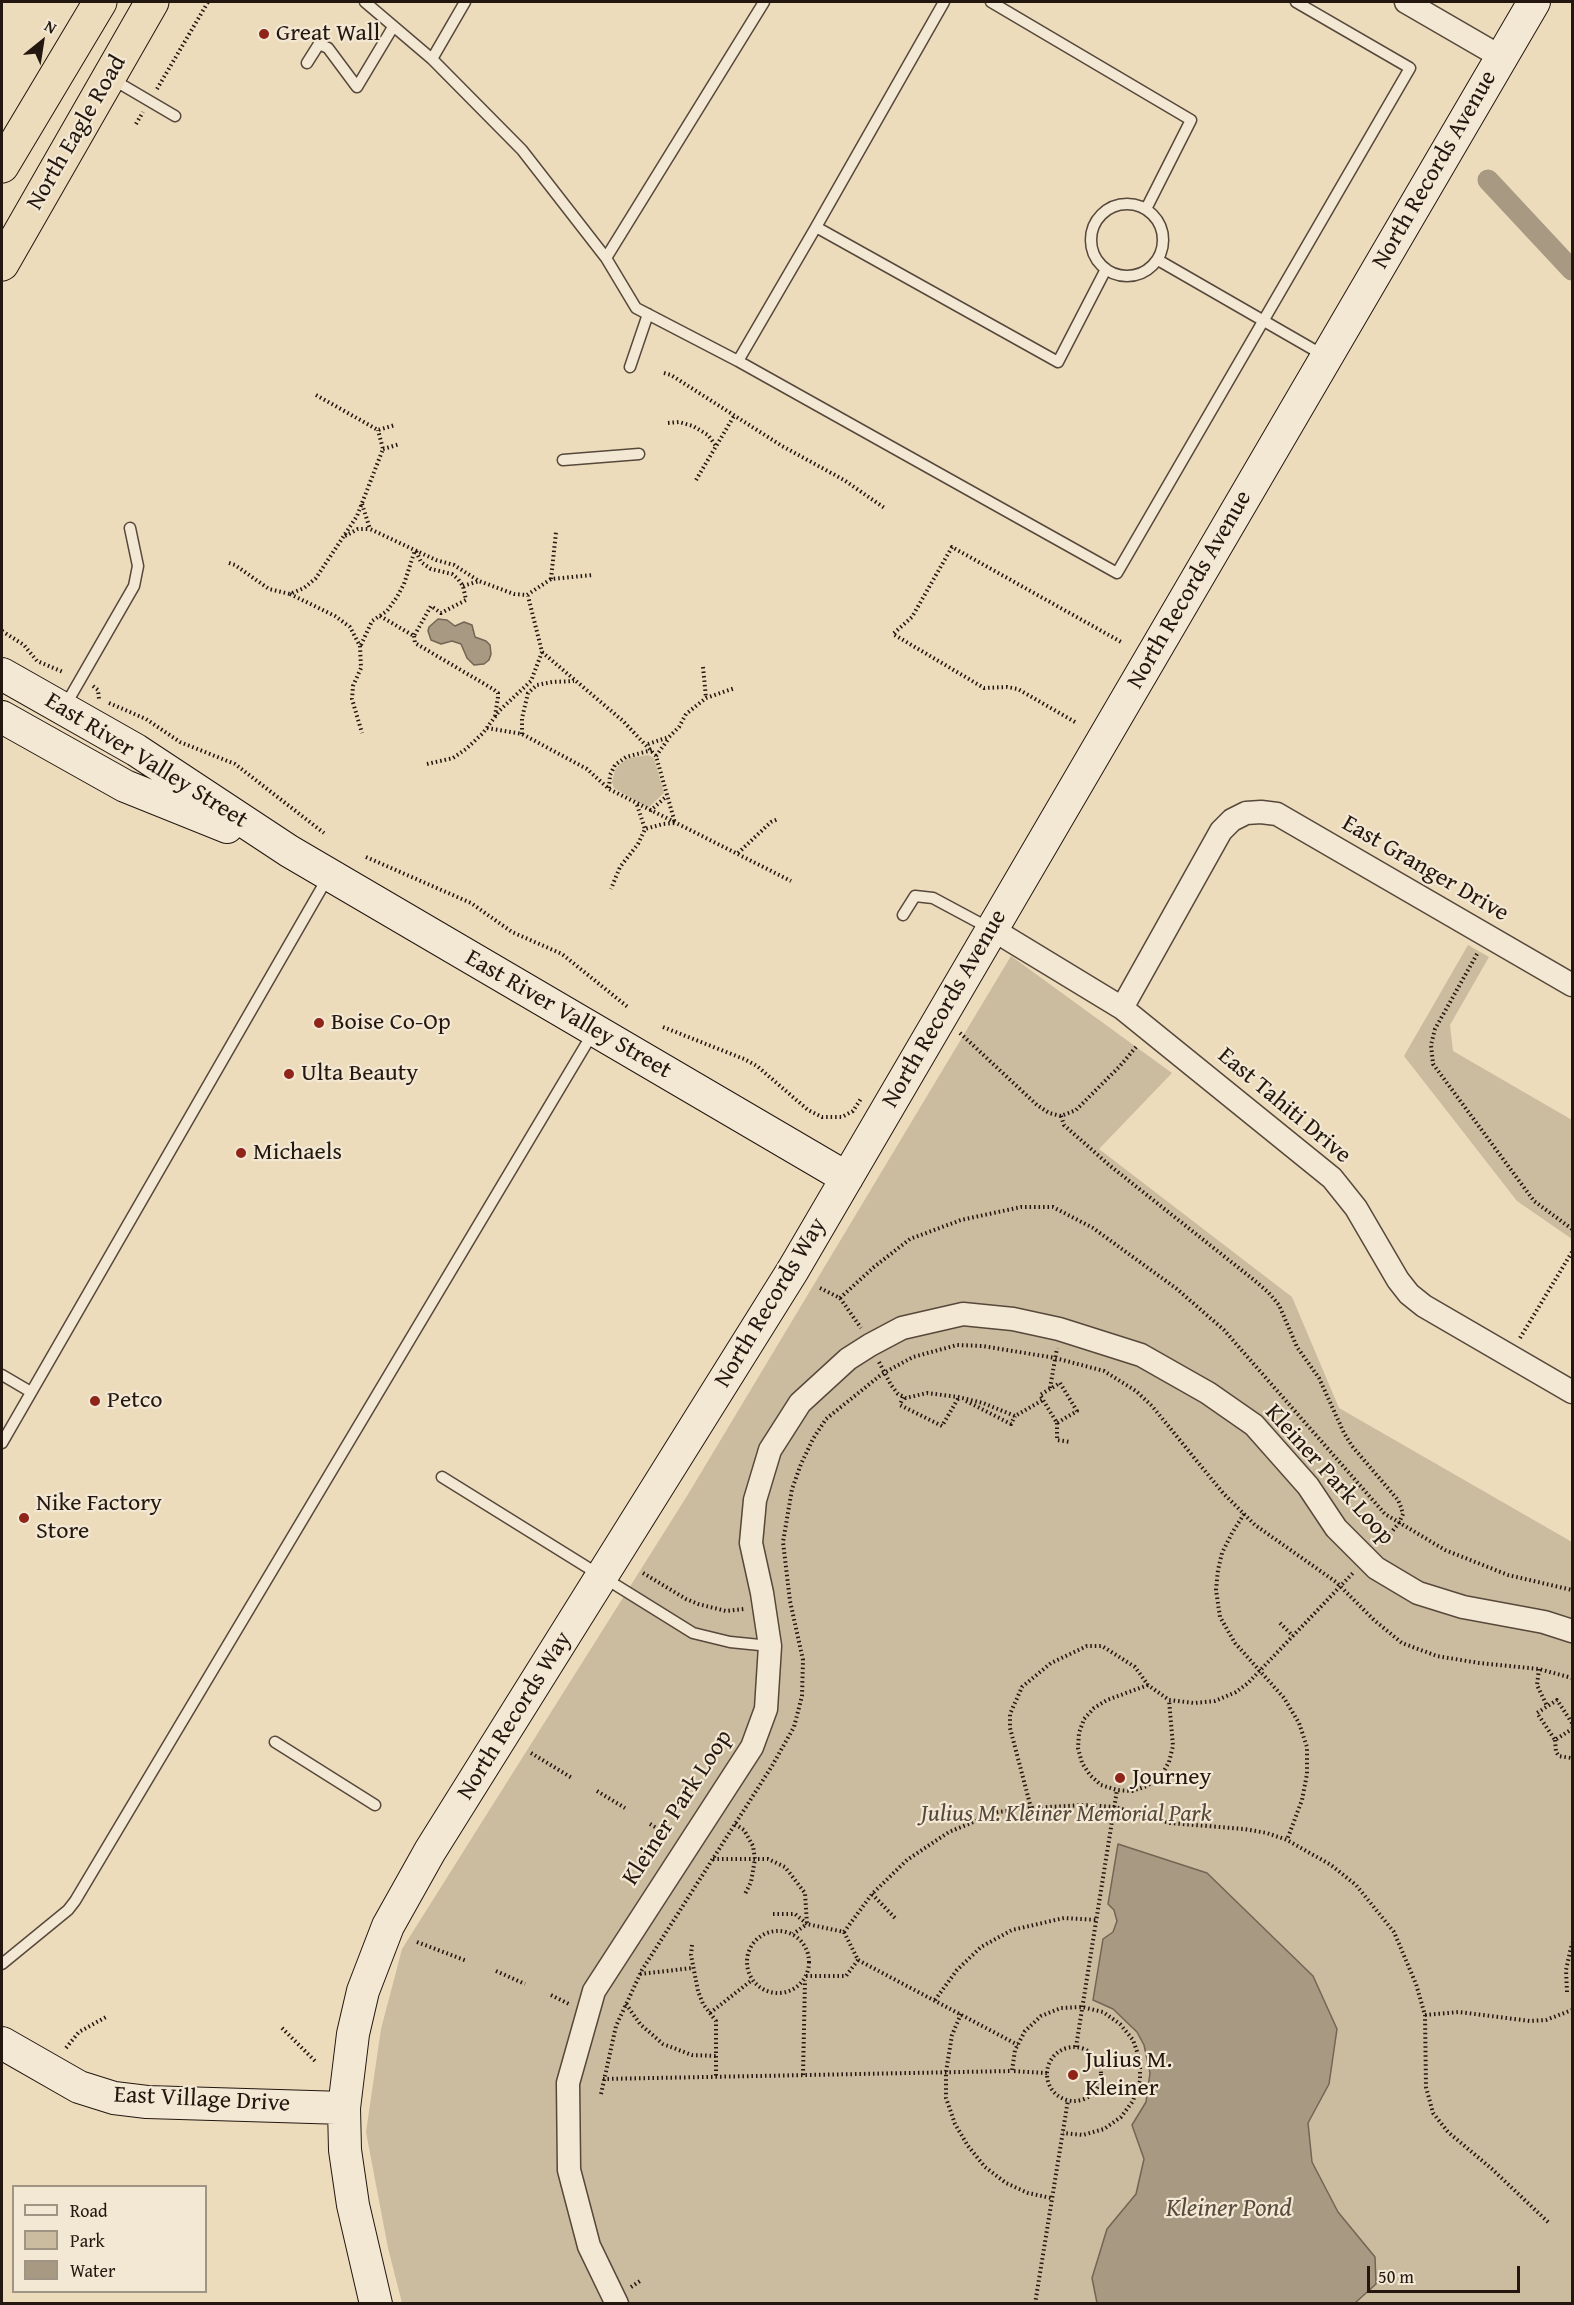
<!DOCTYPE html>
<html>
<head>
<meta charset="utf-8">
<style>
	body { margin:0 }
	#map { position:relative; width:1574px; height:2305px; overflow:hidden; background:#eddcbc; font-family:"Gentium Book Plus",serif }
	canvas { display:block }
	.frame { position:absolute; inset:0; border:3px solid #231710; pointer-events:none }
	.legend { position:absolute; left:12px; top:2185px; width:195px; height:108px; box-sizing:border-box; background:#f3e8d3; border:2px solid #a09485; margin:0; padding:8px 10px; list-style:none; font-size:18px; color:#231710 }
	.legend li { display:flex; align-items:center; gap:12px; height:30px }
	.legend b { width:30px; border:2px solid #a09485 }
	.north { position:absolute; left:12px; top:12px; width:60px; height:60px; -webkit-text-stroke:4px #f3e8d3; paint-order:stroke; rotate:30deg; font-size:16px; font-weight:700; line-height:24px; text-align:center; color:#231710 }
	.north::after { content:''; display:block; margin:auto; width:21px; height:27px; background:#231710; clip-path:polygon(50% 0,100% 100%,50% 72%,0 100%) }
	.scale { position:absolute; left:1367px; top:2266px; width:153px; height:27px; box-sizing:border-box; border:3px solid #231710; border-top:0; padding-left:8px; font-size:18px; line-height:21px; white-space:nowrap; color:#231710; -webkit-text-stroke:4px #f3e8d3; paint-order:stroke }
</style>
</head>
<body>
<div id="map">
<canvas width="1574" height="2305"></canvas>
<div class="frame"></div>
<ul class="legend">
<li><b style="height:8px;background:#f3e8d3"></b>Road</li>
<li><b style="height:16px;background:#cbbb9f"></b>Park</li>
<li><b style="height:16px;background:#a89982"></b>Water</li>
</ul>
<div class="north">N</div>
<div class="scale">50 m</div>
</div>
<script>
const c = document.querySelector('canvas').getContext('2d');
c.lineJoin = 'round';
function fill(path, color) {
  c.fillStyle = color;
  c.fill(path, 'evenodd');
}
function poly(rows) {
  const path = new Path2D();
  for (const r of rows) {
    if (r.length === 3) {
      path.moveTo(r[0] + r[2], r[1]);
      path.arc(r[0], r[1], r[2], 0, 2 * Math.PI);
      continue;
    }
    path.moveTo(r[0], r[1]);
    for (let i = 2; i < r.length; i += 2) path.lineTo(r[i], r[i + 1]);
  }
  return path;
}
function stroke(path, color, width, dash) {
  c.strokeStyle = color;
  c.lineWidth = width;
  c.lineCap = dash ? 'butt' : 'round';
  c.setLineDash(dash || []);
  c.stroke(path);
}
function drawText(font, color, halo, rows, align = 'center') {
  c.font = font + ' "Gentium Book Plus",serif';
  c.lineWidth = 4.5;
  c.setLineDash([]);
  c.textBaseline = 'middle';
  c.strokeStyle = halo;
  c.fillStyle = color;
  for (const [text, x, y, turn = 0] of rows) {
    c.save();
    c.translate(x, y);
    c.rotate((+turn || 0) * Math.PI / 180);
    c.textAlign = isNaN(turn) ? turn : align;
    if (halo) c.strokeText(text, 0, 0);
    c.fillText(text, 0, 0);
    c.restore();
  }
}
const green = poly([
	[648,755,654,758,664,793,648,808,614,788,612,782,615,770,621,763,629,758],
	[1468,945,1489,957,1450,1025,1453,1051,1572,1120,1572,1239,1517,1201,1404,1056],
	[1011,956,1172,1073,1099,1149,1292,1297,1339,1408,1572,1542,1572,2303,402,2303,388,2248,366,2132,381,2029,402,1949,687,1496]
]);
const water = poly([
	[438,619,447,620,455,626,464,622,472,625,475,637,486,641,490,645,491,654,489,660,484,664,474,665,467,658,461,644,452,641,441,644,431,640,428,631,429,627,438,619],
	[1118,1844,1207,1873,1313,1976,1337,2029,1329,2084,1308,2123,1312,2162,1338,2212,1375,2257,1376,2284,1355,2303,1097,2303,1092,2278,1107,2229,1136,2194,1144,2159,1132,2125,1146,2102,1150,2073,1144,2045,1137,2032,1113,2009,1093,2000,1103,1939,1113,1932,1117,1921,1114,1910,1108,1904,1118,1844]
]);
const canal = poly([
	[1488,180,1572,270]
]);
const path = poly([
	[157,89,208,2],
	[136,124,143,112],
	[664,373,671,375,782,446,844,480,886,509],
	[316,395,378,430,395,425],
	[668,423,679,422,693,426,708,435,716,446],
	[383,449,400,444],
	[696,480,734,416],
	[362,504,370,529,436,560,454,565,479,581,514,594,527,595,551,579,593,575],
	[345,536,358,529,370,529],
	[229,563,235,565,269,589,290,594,304,588,316,578,357,516,383,449,378,430],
	[551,579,556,532],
	[463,586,479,581],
	[290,594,335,616,350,627,360,646,361,668,353,686,352,699,362,733],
	[380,616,414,636,431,606,441,613,466,600,463,586,458,579,452,574,431,569,421,562,416,551],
	[2,631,24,645,37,661,63,672],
	[414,636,415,643,493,689,498,693,498,697,495,716],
	[361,645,372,621,387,611,397,597,404,584,415,550],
	[542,652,623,721,656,756,675,823,663,824,645,829,638,844,620,867,611,889],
	[703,667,706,698],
	[93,686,98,690,99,699],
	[109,703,146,719,180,742,235,764,324,833],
	[1075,722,1018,689,1007,687,984,688,893,634,912,617,952,547,1123,643],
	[487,728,522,734,587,769,609,789,791,881],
	[522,734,522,718,528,693,537,685,552,682,574,681],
	[648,744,669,737,679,727,686,714,706,698,735,688],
	[656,756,669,738],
	[427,764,453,758,466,749,483,733,500,710,531,681,542,652,528,596],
	[609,788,610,775,615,765,626,757,652,750],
	[637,805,645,829],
	[650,811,667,796],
	[738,853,771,822,778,819],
	[366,857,471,903,512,932,562,954,629,1008],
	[1477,954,1435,1029,1431,1045,1433,1064,1534,1201,1572,1229],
	[663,1027,744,1059,757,1066,808,1110,822,1117,842,1117,853,1111,862,1097],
	[960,1033,1037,1105,1049,1113,1061,1116,1076,1110,1120,1066,1136,1047],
	[1061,1116,1064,1125,1109,1165,1254,1280,1268,1292,1279,1305,1297,1347,1319,1378,1344,1433,1352,1446,1398,1500,1401,1507,1403,1514,1399,1523,1380,1546],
	[820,1288,840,1298,861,1328],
	[840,1298,874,1267,910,1239,961,1220,1021,1207,1053,1207,1093,1228,1177,1289,1224,1330,1385,1514,1445,1550,1508,1575,1572,1590],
	[1520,1338,1572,1252],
	[879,1362,891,1385,898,1394,906,1398,927,1393,958,1397,983,1403,1015,1416,1043,1400],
	[1060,1383,1077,1411,1057,1423,1040,1395,1060,1383],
	[1050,1388,1057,1348],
	[903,1397,900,1405,942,1426,959,1397],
	[966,1401,1011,1424,1015,1416],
	[1057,1423,1057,1440,1070,1442],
	[1244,1514,1232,1533,1222,1553,1218,1570,1216,1590,1220,1617,1235,1643,1284,1698,1299,1723,1307,1747,1307,1774,1302,1800,1287,1840],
	[643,1573,686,1599,698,1604,726,1611,744,1609],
	[1280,1623,1293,1636],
	[1539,1669,1537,1685,1547,1706],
	[1148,1685,1107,1700,1094,1708,1084,1719,1079,1733,1078,1748,1082,1763,1090,1775,1101,1785,1117,1790,1132,1791,1147,1786,1161,1776,1169,1762,1173,1746,1169,1700],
	[1572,1723,1557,1700,1537,1713,1555,1740,1572,1729],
	[1555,1740,1556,1752,1559,1756,1571,1758],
	[531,1753,572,1778],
	[597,1791,625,1808],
	[1031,1808,1010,1728,1010,1714,1022,1687,1051,1663,1087,1646,1102,1646,1135,1667,1148,1685,1169,1700,1194,1703,1215,1701,1236,1692,1248,1683,1353,1573],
	[650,1824,668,1835],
	[735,1824,744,1830,753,1846,755,1859,751,1882,745,1894],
	[713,1859,768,1859,785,1867,805,1893,807,1924,844,1932,872,1894,907,1860,949,1832,998,1812,1031,1808,1084,1805,1115,1807,1170,1823,1244,1829,1267,1833,1287,1840,1331,1865,1356,1885,1394,1932,1416,1984,1425,2015,1426,2087,1433,2113,1448,2132,1492,2169,1549,2223],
	[872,1894,895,1918],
	[773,1914,795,1914,807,1924,793,1934],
	[778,1962,31],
	[844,1932,858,1960,1018,2045],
	[417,1942,467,1961],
	[692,1945,691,1955,698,1991,703,2004,716,2021,716,2077],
	[496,1971,525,1984],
	[640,1974,692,1968],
	[806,1976,846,1976,858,1960],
	[1567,1992,1566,1970,1572,1943],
	[551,1995,569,2004],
	[935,2000,957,1970,981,1947,1012,1930,1064,1918,1097,1920],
	[626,2004,640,2024,663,2044,692,2055,716,2056],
	[710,2013,752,1980],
	[961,2014,952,2035,946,2072,946,2098,955,2124,968,2146,985,2167,1006,2183,1028,2193,1051,2198],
	[1425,2015,1459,2012,1530,2021,1546,2020,1572,2010],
	[282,2028,316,2062],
	[1076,2047,1117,1790],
	[1074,2074,27],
	[66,2048,79,2032,106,2017],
	[1047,2073,1012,2071,1015,2050,1025,2031,1041,2016,1061,2008,1082,2007,1103,2012,1120,2024,1133,2040,1140,2060,1140,2081,1133,2101,1121,2117,1104,2129,1083,2135,1063,2133],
	[803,2075,805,1980],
	[603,2079,1012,2071],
	[601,2094,616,2026,642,1970,772,1766,794,1727,802,1696,803,1660,790,1601,783,1542,792,1489,801,1464,813,1439,826,1419,882,1374,913,1357,957,1345,983,1346,1055,1358,1104,1371,1136,1391,1152,1406,1223,1493,1255,1525,1336,1582,1374,1620,1402,1643,1437,1656,1479,1663,1539,1669,1572,1678],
	[631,2287,640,2281],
	[1035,2304,1068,2100]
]);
const lane = poly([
	[365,2,432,59],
	[465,2,432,59,522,150,606,258],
	[764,2,606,258,636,308,738,361,1117,573,1410,68,1296,2],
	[944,2,816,227,1058,362,1106,269],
	[991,2,1191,120,1146,209],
	[307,63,319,44,328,48,357,87,393,27],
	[112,79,175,116],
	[1127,240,36],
	[1158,260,1323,355],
	[738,361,816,227],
	[630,367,648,314],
	[563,460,639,454],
	[65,706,134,586,138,566,130,528],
	[903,915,915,896,933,898,989,928],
	[2,1375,31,1392],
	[2,1443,328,877],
	[442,1477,693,1633,730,1642,770,1646],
	[275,1742,375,1805],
	[2,1964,68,1910,75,1901,594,1031]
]);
const street = poly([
	[1406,2,1501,57],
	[992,929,1122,1008,1332,1178,1356,1208,1398,1280,1409,1294,1424,1306,1572,1392],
	[1122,1008,1221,831,1232,820,1246,813,1261,812,1277,814,1572,985],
	[617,2304,589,2246,569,2170,568,2083,594,1991,752,1747,766,1709,770,1646,762,1593,751,1543,755,1500,770,1450,800,1403,848,1359,870,1345,902,1328,963,1314,1013,1319,1059,1329,1141,1355,1208,1393,1254,1425,1308,1486,1336,1528,1376,1568,1418,1593,1463,1607,1544,1622,1572,1631]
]);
const secondary = poly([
	[2,674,136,750,289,851,847,1178],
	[2,717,125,786,227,827],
	[2,2043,79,2087,114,2098,147,2102,344,2108],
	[376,2304,353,2205,345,2150,344,2108,353,2034,363,1991,388,1926,430,1851,793,1270,1534,2]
]);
const highway = poly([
	[2,166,100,2],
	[2,264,152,2]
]);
const markers = [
	[264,34,6,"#8f2418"],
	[319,1023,6,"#8f2418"],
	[289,1074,6,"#8f2418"],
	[241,1153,6,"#8f2418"],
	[95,1401,6,"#8f2418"],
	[24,1518,6,"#8f2418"],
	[1120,1778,6,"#8f2418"],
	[1073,2075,6,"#8f2418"]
];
const poiNames = [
	["Great Wall",276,34],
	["Boise Co-Op",331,1023],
	["Ulta Beauty",301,1074],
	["Michaels",253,1153],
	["Petco",107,1401],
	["Nike Factory",36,1504],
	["Store",36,1532],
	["Journey",1132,1778],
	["Julius M.",1085,2061],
	["Kleiner",1085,2089]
];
const streetNames = [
	["North Eagle Road",77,133,-60],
	["North Records Avenue",1435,170,-60],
	["North Records Avenue",1190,590,-60],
	["East River Valley Street",146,761,32],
	["East Granger Drive",1425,869,30],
	["North Records Avenue",945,1009,-60],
	["East River Valley Street",568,1015,30],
	["East Tahiti Drive",1284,1106,40],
	["North Records Way",771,1303,-59],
	["Kleiner Park Loop",1329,1475,48],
	["North Records Way",515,1716,-58],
	["Kleiner Park Loop",678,1808,-57],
	["East Village Drive",202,2100,3]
];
const parkNames = [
	["Julius M. Kleiner Memorial Park",1066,1815]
];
const waterNames = [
	["Kleiner Pond",1229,2209]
];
fill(green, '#cbbb9f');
fill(water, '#a89982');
stroke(water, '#736554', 1.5);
stroke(canal, '#a89982', 21);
stroke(lane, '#56483b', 13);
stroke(street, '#56483b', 25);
stroke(secondary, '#231710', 34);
stroke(highway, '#231710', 35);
stroke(path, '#231710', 4, [1.5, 3]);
stroke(lane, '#f3e8d3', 10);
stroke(street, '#f3e8d3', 22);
stroke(secondary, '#f3e8d3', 32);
stroke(highway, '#eddcbc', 33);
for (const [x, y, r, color] of markers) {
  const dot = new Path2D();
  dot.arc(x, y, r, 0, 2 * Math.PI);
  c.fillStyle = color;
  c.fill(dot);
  stroke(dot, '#f3e8d3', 2);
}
drawText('24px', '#231710', '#f3e8d3', poiNames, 'left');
drawText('24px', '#231710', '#f3e8d3', streetNames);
drawText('italic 24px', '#55483b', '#f3e8d3', parkNames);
drawText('italic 26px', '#584b3e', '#f3e8d3', waterNames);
</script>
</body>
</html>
